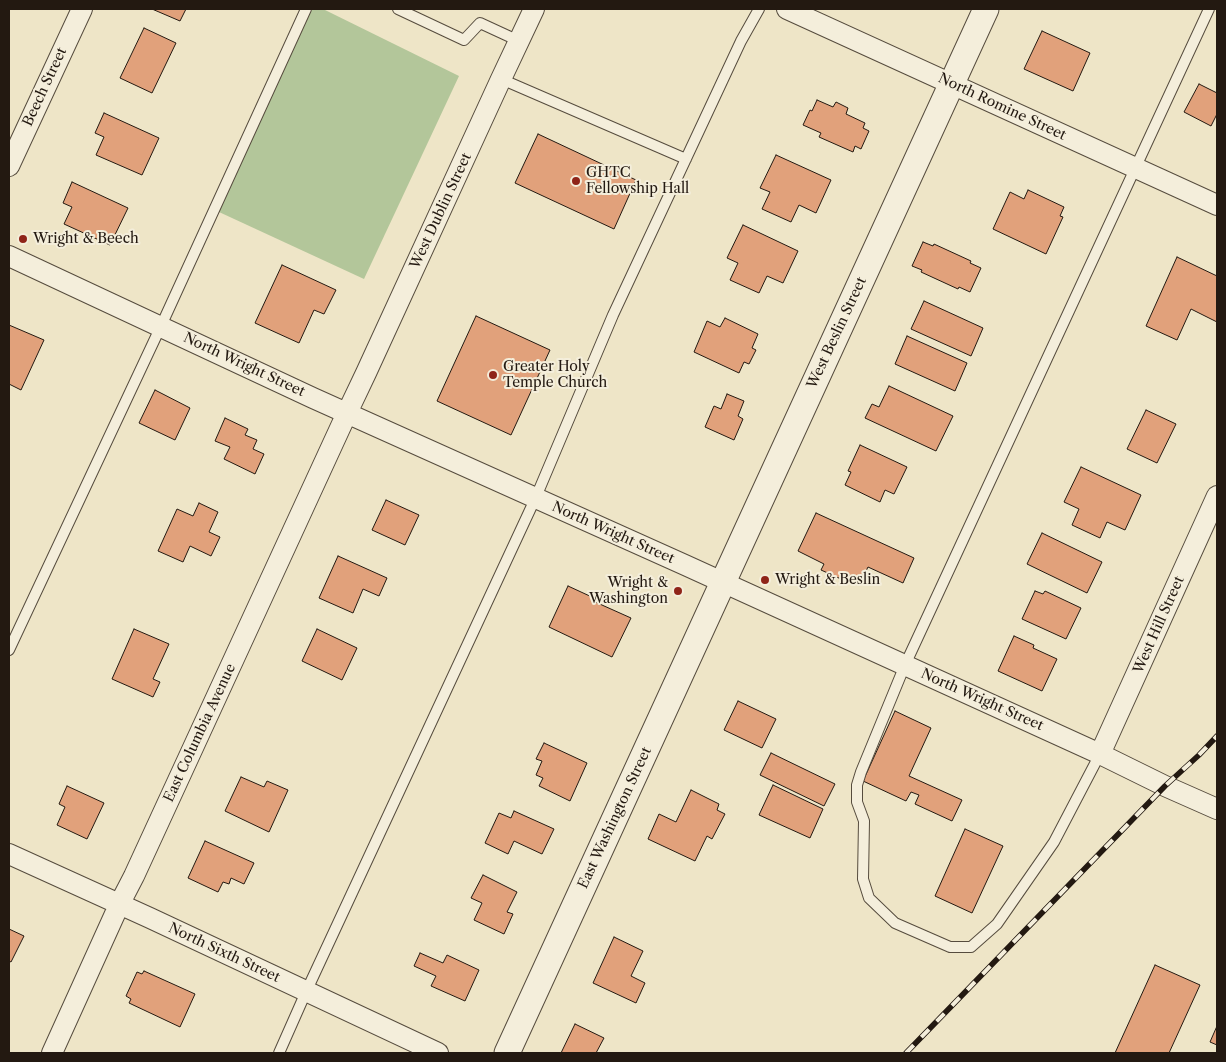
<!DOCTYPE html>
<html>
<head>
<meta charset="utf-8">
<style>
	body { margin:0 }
	#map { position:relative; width:1226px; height:1062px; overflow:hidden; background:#eee5c7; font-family:"Libre Caslon Text",serif }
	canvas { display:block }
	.frame { position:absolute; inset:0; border:10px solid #231911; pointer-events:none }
</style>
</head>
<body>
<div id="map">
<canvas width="1226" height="1062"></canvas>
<div class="frame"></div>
</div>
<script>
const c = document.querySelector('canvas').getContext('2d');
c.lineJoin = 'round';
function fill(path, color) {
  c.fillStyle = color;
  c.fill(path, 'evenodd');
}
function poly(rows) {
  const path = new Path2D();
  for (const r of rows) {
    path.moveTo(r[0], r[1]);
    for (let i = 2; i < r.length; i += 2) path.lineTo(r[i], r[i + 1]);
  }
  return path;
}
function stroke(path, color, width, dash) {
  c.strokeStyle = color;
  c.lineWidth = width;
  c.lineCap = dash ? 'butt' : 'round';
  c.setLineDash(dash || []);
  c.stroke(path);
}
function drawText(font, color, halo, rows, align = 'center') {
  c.font = font + ' "Libre Caslon Text",serif';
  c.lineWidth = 4;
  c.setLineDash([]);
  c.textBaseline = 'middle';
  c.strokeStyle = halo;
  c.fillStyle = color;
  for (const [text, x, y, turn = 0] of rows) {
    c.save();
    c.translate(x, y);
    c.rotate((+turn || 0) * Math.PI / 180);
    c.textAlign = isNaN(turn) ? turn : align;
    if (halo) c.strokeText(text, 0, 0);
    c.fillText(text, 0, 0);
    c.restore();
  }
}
const green = poly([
	[309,9,323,9,459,76,364,279,219,212]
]);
const building = poly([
	[152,9,186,9,180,21,152,9],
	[144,28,176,43,152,93,120,78,144,28],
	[1042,31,1090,53,1073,91,1024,69,1042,31],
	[1199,84,1217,93,1217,114,1211,126,1184,112,1199,84],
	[817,100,833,107,836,102,848,108,846,114,865,123,863,128,869,131,861,149,855,146,853,152,819,137,821,133,803,125,810,110,812,111,817,100],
	[104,113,159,138,142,175,96,155,104,137,95,133,104,113],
	[538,134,636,180,614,229,515,183,538,134],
	[776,155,831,180,816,213,799,205,791,222,762,209,770,192,760,188,776,155],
	[72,182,128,208,110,245,64,224,72,207,63,203,72,182],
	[1028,190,1064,207,1060,216,1063,217,1046,254,993,229,1010,192,1024,199,1028,190],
	[743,225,798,251,783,283,767,276,759,293,730,280,738,263,727,258,743,225],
	[923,242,933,246,934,244,971,261,970,263,981,268,970,292,959,287,958,289,921,272,922,270,912,266,923,242],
	[1177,257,1217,276,1217,322,1191,309,1177,340,1146,326,1177,257],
	[282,265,336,290,324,314,314,310,299,343,255,323,282,265],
	[924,301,983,328,971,356,911,329,924,301],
	[476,316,550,350,511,435,437,401,476,316],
	[725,318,758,334,752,348,756,350,749,364,744,362,739,373,694,352,707,321,720,327,725,318],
	[9,325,44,340,21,390,9,384,9,325],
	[907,336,967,363,955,391,895,364,907,336],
	[889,386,953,416,936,451,865,418,872,404,879,407,889,386],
	[155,390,190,408,175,440,139,423,155,390],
	[727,394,744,401,738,416,743,419,734,440,705,427,714,406,721,409,727,394],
	[1146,410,1176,424,1157,463,1127,449,1146,410],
	[225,418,248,429,245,435,257,440,253,449,264,454,255,474,224,459,230,447,215,441,225,418],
	[860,445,907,467,894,494,885,490,880,502,845,485,851,472,848,471,860,445],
	[1081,467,1141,495,1125,530,1107,522,1100,538,1072,525,1079,509,1064,502,1081,467],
	[386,500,419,515,405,545,372,530,386,500],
	[199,503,218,512,209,532,220,537,211,556,190,546,183,562,158,551,177,509,193,516,199,503],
	[816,513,914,558,903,583,868,567,861,581,844,573,841,579,821,570,824,564,798,551,816,513],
	[1042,533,1102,562,1087,593,1027,564,1042,533],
	[338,556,387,578,379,596,363,589,353,613,319,598,338,556],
	[568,586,594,598,593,601,631,618,612,657,549,627,568,586],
	[1035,591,1043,594,1045,591,1081,608,1066,639,1022,619,1035,591],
	[134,629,169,644,153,679,160,682,153,697,112,679,134,629],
	[317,629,357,648,342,680,302,661,317,629],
	[1014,636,1034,645,1033,648,1057,659,1042,691,998,671,1014,636],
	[738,701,776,719,762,748,724,730,738,701],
	[895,711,931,728,909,776,962,800,952,821,915,804,919,795,911,792,906,801,863,781,895,711],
	[544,743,587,763,570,801,539,786,543,778,536,775,542,761,536,759,544,743],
	[771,753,835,784,824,806,760,775,771,753],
	[241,777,264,787,267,781,288,790,269,832,225,811,241,777],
	[773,785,823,809,810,838,759,815,773,785],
	[67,786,104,803,87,839,57,825,65,807,59,804,67,786],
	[691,790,719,804,717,810,725,814,712,839,707,836,695,861,648,839,659,814,676,822,691,790],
	[514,811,554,829,542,854,514,841,508,854,485,843,499,813,511,818,514,811],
	[965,829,1003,846,972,913,935,896,965,829],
	[205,841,254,863,244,884,231,878,229,884,223,882,218,892,188,878,205,841],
	[483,875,517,892,507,912,513,914,504,934,474,920,482,903,471,898,483,875],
	[9,929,24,936,11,962,9,961,9,929],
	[614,937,643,951,631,976,645,983,636,1003,593,983,614,937],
	[420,953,443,963,447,955,479,970,465,1001,431,986,436,976,414,966,420,953],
	[1155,965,1200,985,1169,1053,1115,1053,1155,965],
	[144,971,195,994,180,1027,129,1003,131,999,126,996,137,972,142,974,144,971],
	[575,1024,604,1038,596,1053,561,1053,575,1024],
	[1217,1026,1217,1045,1210,1042,1217,1026]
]);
const service = poly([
	[398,9,464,40,480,23,519,41],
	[501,79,686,159],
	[9,650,161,326,306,9],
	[1100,754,1054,842,997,924,971,947,950,947,895,923,869,898,863,879,864,821,857,802,857,785,861,772,905,665,1209,9],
	[279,1053,306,992,536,497,613,315,741,41,759,9]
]);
const minor = poly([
	[787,9,1217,205],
	[9,166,82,9],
	[9,256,313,398,685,565,1100,754,1165,786,1217,809],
	[1100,754,1217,496],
	[9,854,150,918,438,1053],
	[52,1053,119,905,134,876,347,413,366,373,501,79,534,9]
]);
const tertiary = poly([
	[507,1053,986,9]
]);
const rail = poly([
	[906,1053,1165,786,1199,755,1217,736]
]);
const markers = [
	[576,181,5,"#8f2418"],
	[23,239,5,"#8f2418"],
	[493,375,5,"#8f2418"],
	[765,580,5,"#8f2418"],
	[678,591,5,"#8f2418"]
];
const streetNames = [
	["Beech Street",45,87,-65],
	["North Romine Street",1002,107,25],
	["West Dublin Street",441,211,-65],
	["West Beslin Street",837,333,-65],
	["North Wright Street",244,365,25],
	["North Wright Street",613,533,24],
	["West Hill Street",1159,625,-66],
	["North Wright Street",982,700,24],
	["East Columbia Avenue",200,733,-65],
	["East Washington Street",615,818,-65],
	["North Sixth Street",224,953,25]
];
const poiNames = [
	["GHTC",586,173],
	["Fellowship Hall",586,189],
	["Wright & Beech",33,239],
	["Greater Holy",503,367],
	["Temple Church",503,383],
	["Wright & Beslin",775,580],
	["Wright &",668,583,"right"],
	["Washington",668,599,"right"]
];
fill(green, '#b3c69a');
fill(building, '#e1a17b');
stroke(building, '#231911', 1);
stroke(service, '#564c3e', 12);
stroke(minor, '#564c3e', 22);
stroke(tertiary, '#564c3e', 27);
stroke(service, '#f4eedb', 10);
stroke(minor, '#f4eedb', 20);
stroke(tertiary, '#f4eedb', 25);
stroke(rail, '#231911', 5.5);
stroke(rail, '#f4eedb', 4, [11]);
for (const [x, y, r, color] of markers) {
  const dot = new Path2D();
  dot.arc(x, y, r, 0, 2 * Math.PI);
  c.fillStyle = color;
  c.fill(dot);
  stroke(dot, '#f4eedb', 2);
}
drawText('14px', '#231911', '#f4eedb', streetNames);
drawText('14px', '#231911', '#f4eedb', poiNames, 'left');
</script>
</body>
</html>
